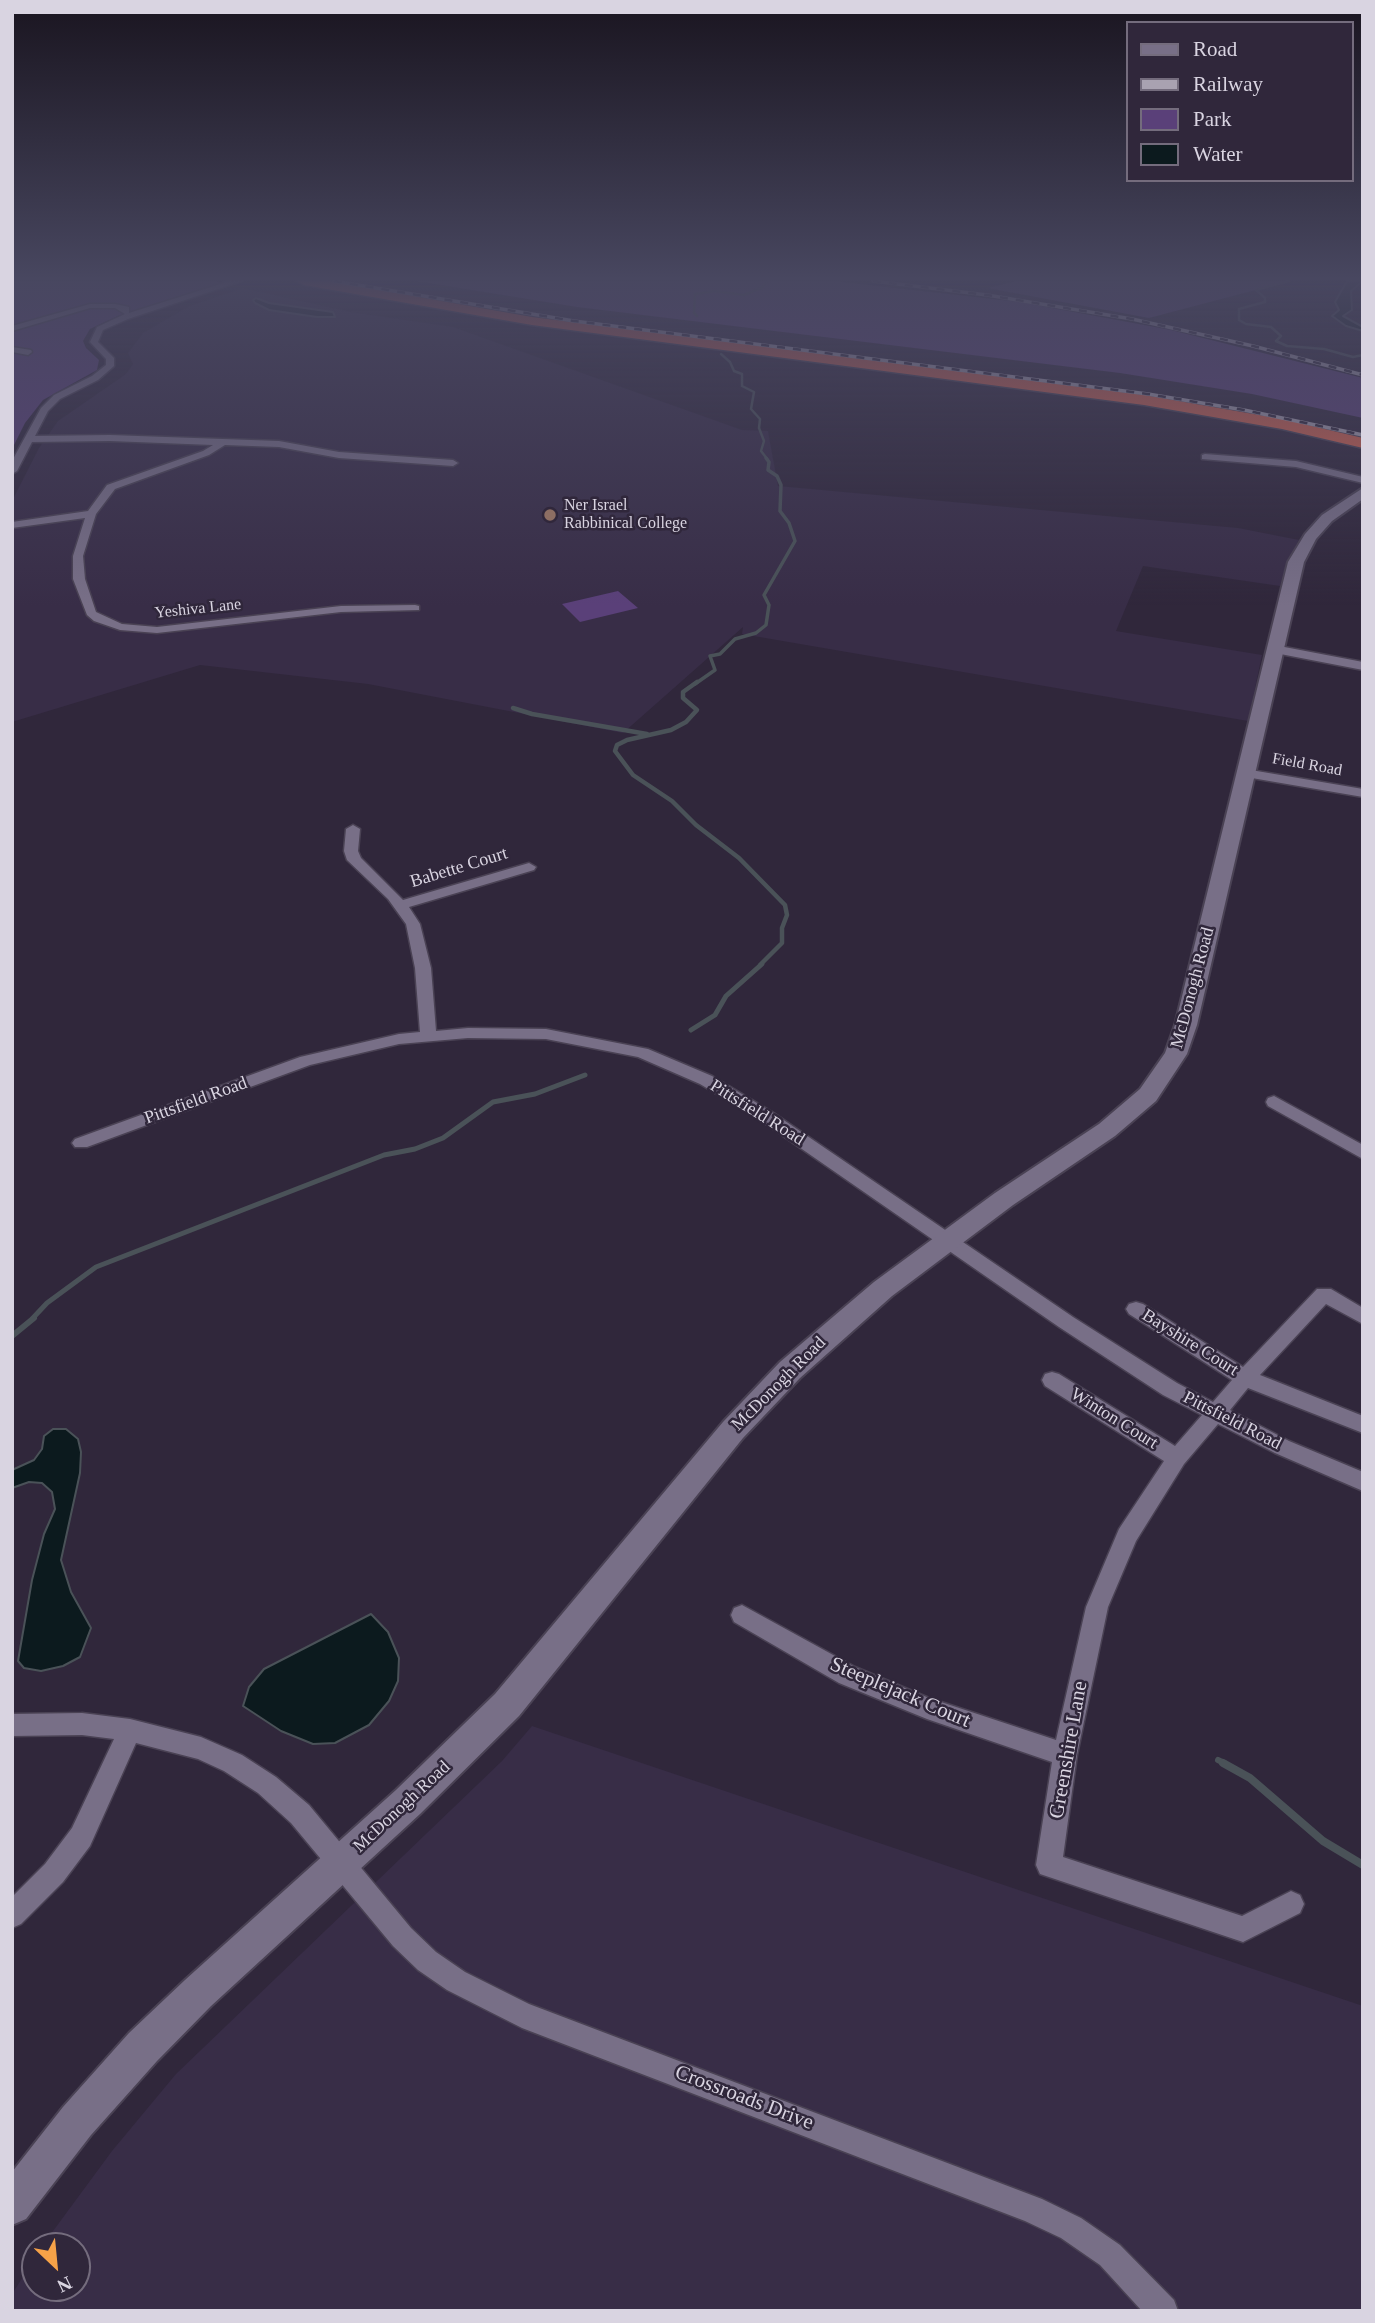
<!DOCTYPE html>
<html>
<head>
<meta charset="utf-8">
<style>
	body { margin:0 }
	#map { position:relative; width:1375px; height:2323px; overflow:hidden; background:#30273b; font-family:Georgia,serif }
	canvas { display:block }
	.frame { position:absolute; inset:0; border:14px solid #d9d4e1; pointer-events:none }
	.legend { position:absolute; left:1126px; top:21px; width:228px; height:161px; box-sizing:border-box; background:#30273b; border:2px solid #746c7d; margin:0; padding:9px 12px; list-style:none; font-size:21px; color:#d9d4e1 }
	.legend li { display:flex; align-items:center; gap:14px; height:35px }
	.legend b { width:35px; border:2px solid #746c7d }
	.north { position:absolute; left:21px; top:2232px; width:70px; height:70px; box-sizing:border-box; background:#30273b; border:2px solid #746c7d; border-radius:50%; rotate:154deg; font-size:19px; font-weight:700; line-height:28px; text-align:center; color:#d9d4e1 }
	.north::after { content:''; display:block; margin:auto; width:24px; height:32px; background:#f6a248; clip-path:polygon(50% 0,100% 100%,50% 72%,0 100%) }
</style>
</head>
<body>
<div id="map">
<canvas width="1375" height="2323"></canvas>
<div class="frame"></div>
<ul class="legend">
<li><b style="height:9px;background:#786f87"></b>Road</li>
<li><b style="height:9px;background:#a9a2b1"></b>Railway</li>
<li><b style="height:19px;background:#5a4079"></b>Park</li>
<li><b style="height:19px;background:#0c1a1e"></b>Water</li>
</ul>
<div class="north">N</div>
</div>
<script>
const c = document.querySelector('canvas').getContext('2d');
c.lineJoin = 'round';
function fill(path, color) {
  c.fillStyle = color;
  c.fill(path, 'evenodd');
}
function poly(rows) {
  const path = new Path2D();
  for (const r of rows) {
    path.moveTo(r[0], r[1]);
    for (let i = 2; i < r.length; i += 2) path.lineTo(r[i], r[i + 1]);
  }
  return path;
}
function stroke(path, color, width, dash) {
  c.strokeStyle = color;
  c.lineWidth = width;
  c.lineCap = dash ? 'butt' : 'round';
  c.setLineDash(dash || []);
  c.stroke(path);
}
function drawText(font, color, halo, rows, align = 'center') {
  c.font = font + ' Georgia,serif';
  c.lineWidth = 5;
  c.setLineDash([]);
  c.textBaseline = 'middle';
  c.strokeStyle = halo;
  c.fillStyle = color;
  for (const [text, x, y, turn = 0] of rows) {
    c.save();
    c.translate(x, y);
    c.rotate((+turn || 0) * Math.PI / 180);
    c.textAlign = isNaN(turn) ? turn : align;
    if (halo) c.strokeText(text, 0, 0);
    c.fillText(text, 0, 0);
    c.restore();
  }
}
const built = poly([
	[243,288,351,312,453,327,742,430,768,431,778,486,1238,528,1299,540,1287,561,1280,586,1143,566,1116,631,1262,655,1248,721,742,634,743,627,623,733,368,684,200,665,12,722,12,501,39,448,58,421,126,374,133,364,128,353,143,333,189,306],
	[532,1726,1363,2006,1363,2311,12,2311,12,2294,35,2258,35,2288,77,2288,77,2246,42,2246,112,2151,176,2074,502,1761]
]);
const green = poly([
	[12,281,214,281,222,283,118,316,90,329,83,341,86,348,99,360,97,370,43,400,25,423,12,449],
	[416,281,834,281,1020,302,1171,330,1363,378,1363,418,1252,394,1120,373,577,307],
	[1017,281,1290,281,1149,318,987,288],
	[618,591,638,608,580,622,562,604]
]);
const water = poly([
	[1347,281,1363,281,1351,291,1352,310,1343,316,1363,327,1363,331,1346,326,1332,316,1339,310,1335,302,1347,281],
	[256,298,269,303,333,312,335,317,317,317,269,310,255,303,253,300,256,298],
	[53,1429,66,1429,78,1439,81,1452,80,1473,61,1560,71,1592,91,1628,80,1657,63,1666,41,1671,24,1668,18,1661,32,1580,44,1534,55,1509,52,1492,42,1483,29,1482,12,1488,12,1470,34,1460,42,1449,44,1436,53,1429],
	[371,1614,388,1632,399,1658,398,1681,389,1701,369,1725,335,1743,313,1744,281,1731,243,1706,249,1687,264,1669,371,1614]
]);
const streamFar5 = poly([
	[1289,281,1256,290,1265,298,1265,302,1239,309,1239,320,1246,324,1271,327,1281,336,1276,341,1287,346,1324,349,1353,357,1363,355],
	[697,316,694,313,695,294,715,291,744,295,761,288,769,281],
	[721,354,730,362,734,371,742,374,742,386,754,392,751,409,760,419,759,428,764,441,761,451,768,460]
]);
const streamFar4 = poly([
	[695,684,715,670,710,656,720,654,735,639,756,633,766,625,769,605,764,595,795,541,789,523,780,511,781,485,777,476,768,470,769,462,766,458]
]);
const streamFar3 = poly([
	[697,682,683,692,683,698,697,710,686,722,671,730,627,740,617,745,615,751,633,775,672,801,696,825,739,858,785,905,787,915,782,928,782,943,760,965],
	[513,708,532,714,647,734]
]);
const streamFar2 = poly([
	[691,1030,715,1015,726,996,762,964],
	[32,1319,47,1303,96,1267,384,1155,415,1149,443,1138,493,1102,535,1094,585,1075]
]);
const streamFar1 = poly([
	[12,1336,34,1318],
	[1218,1760,1226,1764]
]);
const stream = poly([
	[1223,1763,1250,1778,1323,1841,1363,1865]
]);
const minor = poly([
	[230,281,242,281,128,319,103,330,98,342,114,358,114,366,98,380,60,399,48,411,35,436,110,435,279,441,339,452,453,460,458,463,453,466,339,458,279,447,225,445,209,455,115,489,96,514,83,556,85,579,96,612,122,624,157,627,341,606,415,605,419,606,419,610,341,612,157,633,120,630,94,621,87,615,73,579,73,556,85,518,12,528,12,522,88,511,107,485,203,451,213,445,110,441,32,442,17,471,12,474,12,461,41,408,54,395,92,376,106,365,106,359,90,342,97,327,125,314,115,308,90,308,12,331,12,326,90,304,115,304,129,307,129,313,230,281],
	[12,347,31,350,32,352,28,355,12,352,12,347],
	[1205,454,1296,461,1363,477,1363,483,1296,467,1202,459,1202,455,1205,454],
	[1274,645,1363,662,1363,670,1270,652,1268,649,1274,645],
	[1245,769,1363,789,1363,797,1240,776,1238,773,1245,769],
	[353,825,360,829,358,851,361,858,403,900,529,863,536,867,534,870,409,907,420,924,431,968,436,1031,468,1028,546,1029,648,1049,712,1076,772,1112,1073,1317,1177,1383,1213,1402,1232,1380,1129,1314,1126,1309,1129,1304,1136,1302,1143,1304,1243,1367,1317,1289,1331,1289,1363,1308,1363,1324,1326,1304,1260,1375,1363,1416,1363,1433,1248,1388,1230,1410,1289,1441,1363,1472,1363,1491,1275,1453,1218,1424,1184,1464,1136,1541,1108,1607,1077,1755,1063,1857,1242,1916,1291,1891,1300,1895,1304,1904,1300,1913,1243,1942,1040,1874,1036,1865,1052,1762,927,1719,839,1683,734,1622,731,1615,734,1608,742,1605,855,1667,929,1698,1056,1740,1086,1607,1119,1529,1164,1461,1045,1386,1042,1380,1045,1374,1052,1372,1059,1374,1175,1446,1202,1415,1163,1395,1059,1327,760,1120,700,1084,638,1057,546,1039,468,1038,399,1044,310,1065,87,1147,75,1147,72,1143,75,1139,300,1057,399,1034,420,1032,415,968,406,924,388,899,347,860,344,851,346,829,353,825],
	[1274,1096,1363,1145,1363,1159,1268,1106,1266,1102,1268,1098,1274,1096],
	[82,1713,130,1719,201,1737,242,1755,276,1777,309,1805,411,1928,436,1952,465,1972,529,2004,1042,2199,1081,2218,1120,2245,1174,2300,1178,2311,1142,2311,1100,2265,1061,2238,1025,2221,522,2028,447,1990,418,1970,393,1946,291,1823,258,1793,224,1771,198,1759,136,1743,90,1846,63,1882,21,1924,12,1928,12,1897,45,1864,72,1828,114,1739,82,1735,12,1736,12,1714,82,1713]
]);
const secondary = poly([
	[1363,488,1363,499,1332,521,1316,539,1304,562,1197,1025,1187,1054,1156,1101,1115,1136,1013,1205,892,1296,800,1378,743,1438,519,1716,420,1814,211,2006,157,2061,91,2135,26,2219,12,2225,12,2172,63,2107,129,2033,185,1980,396,1790,495,1694,723,1422,780,1362,874,1282,995,1193,1099,1124,1140,1089,1165,1053,1175,1025,1288,562,1305,534,1322,515,1363,488]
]);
const motorway = poly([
	[297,281,328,281,532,317,1144,395,1282,419,1363,438,1363,448,1282,429,1144,405,532,325,304,285,297,281]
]);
const rail = poly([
	[334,281,574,321,1148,394,1244,410,1363,435],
	[873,281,987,295,1132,319,1253,346,1363,375]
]);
const markers = [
	[550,515,7,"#8d6e63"]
];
const farPoinames = [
	["Ner Israel",564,506],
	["Rabbinical College",564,524]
];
const farStreetnames = [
	["Yeshiva Lane",198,609,-6],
	["Field Road",1307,765,10]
];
const streetNames = [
	["Babette Court",459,868,-17],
	["McDonogh Road",1193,988,-75],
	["Pittsfield Road",196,1101,-20],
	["Pittsfield Road",757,1113,32],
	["Bayshire Court",1190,1343,32],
	["McDonogh Road",779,1384,-45],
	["Winton Court",1114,1419,32],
	["Pittsfield Road",1232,1421,27],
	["McDonogh Road",402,1807,-43]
];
const nearStreetnames = [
	["Steeplejack Court",900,1693,23],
	["Greenshire Lane",1069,1750,-80],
	["Crossroads Drive",744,2098,21]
];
fill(built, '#382d47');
fill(green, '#5a4079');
fill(water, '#0c1a1e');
stroke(water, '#4a5258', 2);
stroke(streamFar5, '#4a5258', 2.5);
stroke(streamFar4, '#4a5258', 3.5);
stroke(streamFar3, '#4a5258', 4.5);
stroke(streamFar2, '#4a5258', 5);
stroke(streamFar1, '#4a5258', 6);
stroke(stream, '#4a5258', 8);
stroke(minor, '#4a4254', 3);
stroke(secondary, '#4a4254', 4);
stroke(motorway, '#4a4254', 3);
fill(minor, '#786f87');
fill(secondary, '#786f87');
fill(motorway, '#d4624c');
stroke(rail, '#a9a2b1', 3.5);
stroke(rail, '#30273b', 2.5, [8]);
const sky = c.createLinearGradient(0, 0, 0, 606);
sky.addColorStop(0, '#1a1520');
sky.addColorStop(0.46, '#484760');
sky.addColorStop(1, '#48476000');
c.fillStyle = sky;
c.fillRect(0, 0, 1375, 606);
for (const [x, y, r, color] of markers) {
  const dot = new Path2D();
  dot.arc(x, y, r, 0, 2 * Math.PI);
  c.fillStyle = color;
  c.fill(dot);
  stroke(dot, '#30273b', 2.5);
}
drawText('16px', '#d9d4e1', '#30273b', farPoinames, 'left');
drawText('16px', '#d9d4e1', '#30273b', farStreetnames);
drawText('18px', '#d9d4e1', '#30273b', streetNames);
drawText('21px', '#d9d4e1', '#30273b', nearStreetnames);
</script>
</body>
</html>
